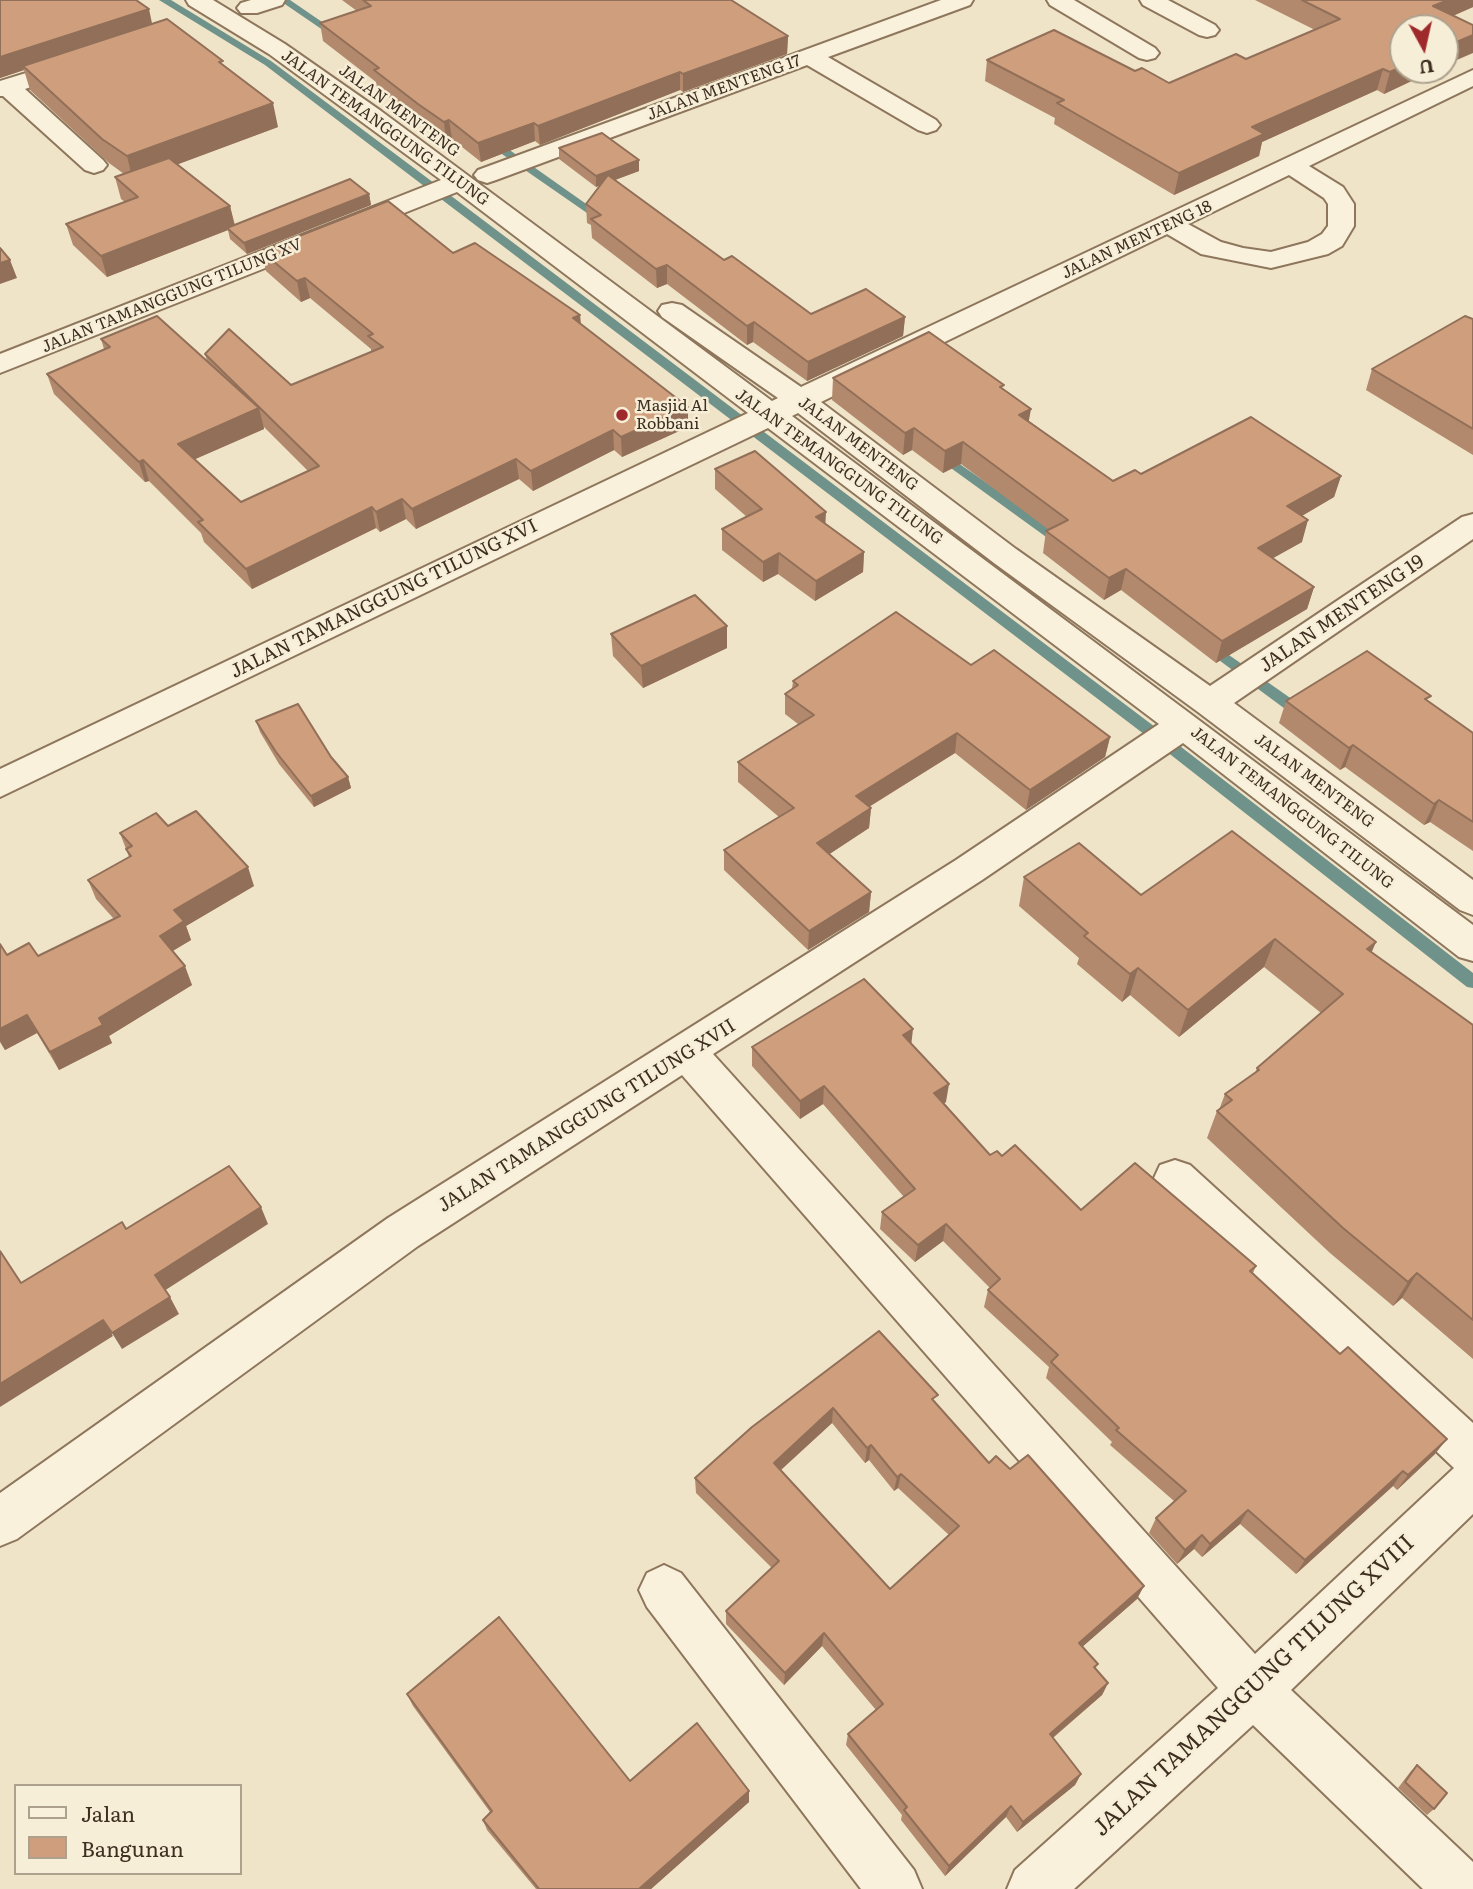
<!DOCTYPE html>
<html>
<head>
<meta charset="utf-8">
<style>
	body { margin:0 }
	#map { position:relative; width:1473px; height:1889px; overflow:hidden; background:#f0e4c8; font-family:Literata,serif }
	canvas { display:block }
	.legend { position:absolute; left:14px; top:1784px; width:228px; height:91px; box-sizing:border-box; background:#f7eed8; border:2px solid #ada18e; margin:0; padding:9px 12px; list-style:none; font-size:21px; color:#3d2e20 }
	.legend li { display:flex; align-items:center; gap:14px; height:35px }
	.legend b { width:35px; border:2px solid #ada18e }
	.north { position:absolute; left:1389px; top:14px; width:70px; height:70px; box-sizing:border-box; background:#f7eed8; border:2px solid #ada18e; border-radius:50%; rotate:172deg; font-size:19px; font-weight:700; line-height:28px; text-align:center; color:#3d2e20 }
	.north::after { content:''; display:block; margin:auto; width:24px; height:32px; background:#9e2a2b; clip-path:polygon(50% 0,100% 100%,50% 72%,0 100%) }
</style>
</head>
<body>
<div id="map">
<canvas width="1473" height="1889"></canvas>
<ul class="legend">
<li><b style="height:9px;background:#faf1dc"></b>Jalan</li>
<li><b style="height:19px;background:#cf9f7d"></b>Bangunan</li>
</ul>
<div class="north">U</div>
</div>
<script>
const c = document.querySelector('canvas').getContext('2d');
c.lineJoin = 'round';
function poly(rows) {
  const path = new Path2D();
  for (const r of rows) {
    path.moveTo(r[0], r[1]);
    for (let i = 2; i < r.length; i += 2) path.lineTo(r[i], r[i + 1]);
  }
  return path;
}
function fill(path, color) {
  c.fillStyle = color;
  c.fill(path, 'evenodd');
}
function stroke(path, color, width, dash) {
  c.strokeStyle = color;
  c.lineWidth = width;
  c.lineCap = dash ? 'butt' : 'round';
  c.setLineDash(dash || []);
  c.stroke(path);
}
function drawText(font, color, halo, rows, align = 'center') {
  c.font = font + ' Literata,serif';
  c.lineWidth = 5;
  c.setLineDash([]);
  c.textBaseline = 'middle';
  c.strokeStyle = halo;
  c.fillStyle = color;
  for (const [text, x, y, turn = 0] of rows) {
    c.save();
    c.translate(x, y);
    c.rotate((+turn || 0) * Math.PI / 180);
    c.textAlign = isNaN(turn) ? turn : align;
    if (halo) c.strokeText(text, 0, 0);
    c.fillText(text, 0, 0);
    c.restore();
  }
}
const stream = poly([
	[159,0,171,0,271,61,442,189,1167,736,1473,973,1473,988,1467,987,1157,744,265,65,159,0],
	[279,0,290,0,344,37,336,39,279,0],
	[486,139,494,139,609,220,600,222,486,143,486,139],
	[941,451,1070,541,1070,547,1060,547,937,458,935,455,941,451],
	[1209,641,1306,709,1308,713,1306,717,1296,717,1204,649,1202,646,1204,643,1209,641]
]);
const minor = poly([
	[186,0,213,0,285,44,381,111,772,401,778,398,662,317,658,311,662,305,672,303,682,305,801,387,1473,70,1473,86,1309,166,1343,187,1354,204,1354,226,1342,246,1328,254,1271,268,1201,254,1167,234,821,402,1016,549,1210,686,1462,517,1473,514,1473,539,1234,703,1473,880,1473,915,1460,910,1198,712,994,563,798,413,792,416,1473,925,1473,961,1459,957,1183,743,982,880,713,1054,1255,1654,1454,1468,1160,1191,1154,1178,1160,1165,1175,1160,1190,1165,1473,1423,1473,1514,1291,1690,1473,1862,1473,1889,1423,1889,1253,1725,1074,1889,1007,1889,1015,1870,1218,1688,682,1075,418,1246,17,1539,0,1546,0,1493,388,1218,956,860,1159,724,768,428,0,797,0,769,748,413,457,192,0,373,0,354,441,180,269,54,189,5,186,0],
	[1289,175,1324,198,1328,204,1328,226,1322,234,1308,242,1271,252,1243,248,1221,242,1188,224,1289,175],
	[251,0,285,0,282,5,257,13,241,13,237,8,241,3,251,0],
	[941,0,973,0,970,5,828,57,936,120,940,125,936,130,927,133,918,130,807,65,496,180,487,183,478,180,474,175,478,170,941,0],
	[1047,0,1074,0,1155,48,1159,53,1155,58,1147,60,1139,58,1050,5,1047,0],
	[1140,0,1168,0,1215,25,1219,30,1215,35,1207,37,1199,35,1143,5,1140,0],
	[78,57,86,59,90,64,86,69,25,89,103,160,107,165,103,170,94,173,85,170,3,96,0,96,0,81,78,57],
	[664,1565,681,1573,914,1870,922,1889,861,1889,647,1607,639,1590,647,1573,664,1565]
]);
const wall = poly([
	[0,0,152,24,224,66,278,127,178,164,230,206,235,225,369,194,371,205,247,254,230,239,228,230,107,277,73,245,66,224,125,202,121,199,115,177,124,174,109,163,30,90,24,70,0,78],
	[342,0,731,0,788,36,787,54,683,92,680,90,540,145,535,141,481,162,452,139,446,141,421,122,377,88,376,82,323,41,320,23,357,11],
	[1255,0,1473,0,1473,7,1453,16,1403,70,1435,70,1384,94,1377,90,1262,142,1259,156,1174,195,1054,124,1055,118,985,81,987,60,1169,83,1246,59,1315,30],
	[559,148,639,171,615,180,724,260,811,314,905,317,903,336,807,381,753,342,747,345,667,284,657,288,592,238,591,225,587,223,586,204,600,185,596,187,559,159],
	[261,251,453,253,580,315,581,324,688,427,622,457,614,450,533,491,519,479,416,529,406,519,380,532,376,528,252,589,204,542,201,533,149,481,145,482,54,394,47,374,104,349,101,339,207,361,205,354,291,385,371,352,371,349,310,298,301,302,266,271],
	[264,427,308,471,241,502,195,459,264,429],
	[1473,319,1473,455,1366,390,1372,369],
	[833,378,1004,390,1029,421,1113,481,1141,474,1341,476,1334,497,1302,516,1302,542,1272,558,1314,587,1307,609,1216,663,1121,590,1104,600,1043,553,1046,531,1049,530,961,464,943,473,912,450,903,455,832,400],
	[715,469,825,524,864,552,863,572,815,601,778,574,763,582,722,550,722,529,747,517,715,489],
	[611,634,727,648,643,688,613,656],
	[971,665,1110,737,1105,757,1026,810,955,753,869,807,871,808,869,828,829,854,871,892,869,912,808,950,724,870,724,850,779,817,738,782,738,762,798,724,785,714,785,694,792,689,793,681],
	[1286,701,1428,701,1473,733,1473,851,1430,822,1424,825,1345,767,1340,770,1279,723],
	[256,721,331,757,348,777,351,788,314,807,279,764,260,732],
	[168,826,254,886,186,926,191,940,173,951,192,985,109,1036,112,1043,59,1070,37,1033,5,1050,0,1042,0,944,7,955,38,956,114,919,96,899,88,880,129,857,120,833],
	[1024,877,1141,895,1376,942,1371,952,1473,1025,1473,1359,1402,1298,1393,1306,1330,1253,1207,1138,1217,1111,1219,1110,1225,1094,1255,1073,1257,1068,1321,1013,1264,967,1179,1037,1130,995,1122,1002,1077,964,1079,958,1019,906],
	[911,1044,946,1102,944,1103,990,1155,1002,1156,1081,1210,1256,1266,1253,1273,1435,1454,1397,1490,1393,1486,1296,1574,1240,1524,1202,1557,1194,1549,1177,1564,1149,1533,1156,1518,1174,1501,1110,1445,1112,1442,1046,1378,1049,1367,984,1307,988,1290,990,1288,943,1241,915,1262,880,1229,882,1212,904,1197,823,1104,800,1119,752,1066,752,1047],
	[879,1331,936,1404,989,1463,1137,1599,1082,1647,1098,1664,1095,1669,1108,1683,1102,1695,1053,1738,1081,1774,1075,1785,1017,1832,1006,1817,945,1876,901,1820,902,1815,846,1745,848,1734,876,1710,822,1646,784,1685,726,1624,726,1611,772,1568,696,1493,695,1478],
	[832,1423,865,1463,869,1460,894,1491,898,1488,949,1535,890,1589,781,1470],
	[407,1694,630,1781,749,1802,651,1889,536,1889,487,1830,483,1820,490,1812,413,1706],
	[1417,1765,1434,1809,1427,1815,1398,1788,1411,1771]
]);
const shadedWall = poly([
	[1448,0,1473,0,1473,7,1427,27,1433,6],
	[149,9,153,28,23,66,24,70,0,78,0,57],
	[1473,35,1473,53,1445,65,1445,47],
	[788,36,787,54,683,92,683,74],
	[1403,66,1403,70,1435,70,1384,94,1390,72],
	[1383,69,1377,90,1262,142,1259,156,1174,195,1179,173,1252,127],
	[680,72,680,90,540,145,538,126],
	[273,103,278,127,133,181,127,156],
	[449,120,452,139,446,141,444,122],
	[534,123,535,141,481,162,478,143],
	[639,160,639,171,596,187,596,176],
	[369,194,371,205,247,254,244,243],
	[230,206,235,228,227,228,228,230,107,277,101,256],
	[10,260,17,278,0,284,0,263],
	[667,265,667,284,657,288,656,269],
	[305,278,310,298,301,302,297,281],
	[580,315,581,336,573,318],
	[905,317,903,336,807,381,808,362],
	[754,322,753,342,747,345,747,326],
	[688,407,688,427,622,457,621,437],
	[259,408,264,429,184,464,178,444],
	[1031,409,1027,431,1019,415],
	[914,428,912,450,903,455,905,433],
	[613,430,614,450,533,491,531,471],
	[963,442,961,464,943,473,945,451],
	[516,459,519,479,416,529,412,509],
	[143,460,149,481,145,482,139,462],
	[1341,476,1334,497,1281,528,1287,506],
	[402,499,406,519,380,532,376,512],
	[372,507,376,528,252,589,246,569],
	[826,512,825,532,816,517],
	[1308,520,1302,542,1252,570,1258,548],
	[864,552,863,572,815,601,816,581],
	[779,553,778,574,763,582,763,562],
	[1126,569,1121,590,1104,600,1109,578],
	[1314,587,1307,609,1216,663,1222,641],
	[727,626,727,648,643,688,641,666],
	[957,733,955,753,854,816,856,796],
	[1110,737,1105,757,1026,810,1030,790],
	[1353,745,1345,767,1340,770,1349,748],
	[348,777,351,788,314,807,311,796],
	[1439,800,1430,822,1424,825,1434,804],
	[871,808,869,828,816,863,817,843],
	[248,867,254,886,186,926,191,940,167,954,160,936,174,910],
	[871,892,869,912,808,950,809,931],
	[1275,939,1264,967,1179,1037,1188,1010],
	[1376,942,1364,970,1367,949],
	[185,966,192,985,109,1036,112,1043,59,1070,50,1052,99,1018],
	[1138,968,1130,995,1122,1002,1130,974],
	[27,1015,37,1033,5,1050,0,1041,0,1029],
	[913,1029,911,1047,903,1035],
	[949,1084,946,1102,931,1111,934,1093],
	[824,1086,823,1104,800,1119,800,1101],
	[261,1207,268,1224,164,1291,155,1275],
	[946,1224,943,1241,915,1262,918,1245],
	[1417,1273,1402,1298,1393,1306,1408,1282],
	[170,1297,179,1314,122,1349,112,1333],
	[103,1320,113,1336,0,1407,0,1384],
	[833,1408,832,1423,773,1477,774,1463],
	[1447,1439,1435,1454,1397,1490,1408,1475],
	[871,1445,869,1460,865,1463,867,1448],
	[1403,1471,1393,1486,1296,1574,1305,1560],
	[901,1474,898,1488,894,1491,897,1477],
	[1248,1510,1240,1524,1202,1557,1210,1544],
	[1202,1535,1194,1549,1177,1564,1185,1550],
	[1144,1586,1137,1599,1073,1655,1079,1643],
	[824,1633,822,1646,784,1685,785,1673],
	[1108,1683,1102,1695,1044,1745,1050,1734],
	[1081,1774,1075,1785,1017,1832,1023,1822],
	[749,1791,749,1802,651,1889,639,1889],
	[1011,1806,1006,1817,945,1876,949,1866]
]);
const building = poly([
	[0,0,136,0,149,9,0,57,0,0],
	[363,0,731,0,788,36,683,74,680,72,538,126,534,123,478,143,449,120,444,122,418,104,374,70,379,68,320,23,371,6,363,0],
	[1302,0,1448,0,1433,6,1473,25,1473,35,1445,47,1445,28,1403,28,1403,66,1390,72,1383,69,1252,127,1264,134,1179,173,1057,103,1064,100,987,60,1054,30,1135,71,1142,68,1169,83,1236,54,1246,59,1340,19,1302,0],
	[167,19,223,61,219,62,273,103,127,156,102,139,23,66,167,19],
	[602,133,639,160,596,176,559,148,602,133],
	[169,158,230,206,101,256,66,224,138,197,115,177,169,158],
	[608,175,724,260,732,256,811,314,866,289,905,317,808,362,754,322,747,326,667,265,656,269,591,219,601,215,586,204,608,175],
	[350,179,369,194,244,243,227,228,350,179],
	[388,201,453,253,475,243,516,271,580,315,573,318,688,407,621,437,613,430,531,471,516,459,412,509,402,499,376,512,372,507,246,569,198,522,203,520,143,460,139,462,47,374,110,347,101,339,157,316,259,408,178,444,241,502,319,466,205,354,229,329,291,385,383,347,368,336,373,334,305,278,297,281,261,251,388,201],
	[0,248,10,260,0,263,0,248],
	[1465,316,1473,319,1473,429,1372,369,1465,316],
	[929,332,1004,385,1000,387,1031,409,1019,415,1113,481,1135,470,1141,474,1251,417,1341,476,1287,506,1308,520,1258,548,1314,587,1222,641,1126,569,1109,578,1046,531,1068,520,963,442,945,451,914,428,905,433,833,378,929,332],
	[755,451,826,512,816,517,864,552,816,581,779,553,763,562,722,529,762,509,715,469,755,451],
	[695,595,727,626,641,666,611,634,695,595],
	[896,612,971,665,994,650,1110,737,1030,790,957,733,856,796,871,808,817,843,871,892,809,931,724,850,794,808,738,762,814,715,785,694,798,685,793,681,896,612],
	[1367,651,1431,696,1425,699,1473,733,1473,822,1439,800,1434,804,1353,745,1349,748,1286,701,1367,651],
	[298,704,331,757,348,777,311,796,276,752,256,721,298,704],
	[196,811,248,867,174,910,184,921,160,936,185,966,99,1018,103,1025,50,1052,27,1015,0,1029,0,944,7,955,29,943,38,956,120,916,88,880,131,856,126,849,132,846,120,833,156,813,168,826,196,811],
	[1232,831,1376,942,1367,949,1473,1025,1473,1320,1417,1273,1408,1282,1343,1228,1217,1111,1232,1100,1225,1094,1259,1070,1257,1068,1343,994,1275,939,1188,1010,1138,968,1130,974,1084,936,1088,933,1024,877,1079,843,1141,895,1232,831],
	[864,979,913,1029,903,1035,949,1084,934,1093,990,1155,997,1151,1002,1156,1015,1145,1081,1210,1135,1163,1256,1266,1250,1271,1340,1354,1348,1347,1447,1439,1408,1475,1403,1471,1305,1560,1248,1510,1210,1544,1202,1535,1185,1550,1156,1518,1186,1491,1116,1430,1119,1428,1051,1362,1058,1355,988,1290,1000,1279,946,1224,918,1245,882,1212,915,1189,824,1086,800,1101,752,1047,864,979],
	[229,1166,261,1207,155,1275,170,1297,112,1333,103,1320,0,1384,0,1251,21,1283,122,1222,126,1229,229,1166],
	[879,1331,938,1395,932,1399,989,1463,996,1456,1010,1469,1028,1455,1144,1586,1079,1643,1098,1664,1094,1667,1108,1683,1050,1734,1081,1774,1023,1822,1011,1806,949,1866,904,1810,907,1807,848,1734,883,1704,824,1633,785,1673,726,1611,779,1561,695,1478,752,1427,879,1331],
	[833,1408,867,1448,871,1445,897,1477,901,1474,959,1526,890,1589,774,1463,833,1408],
	[499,1617,630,1781,697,1723,749,1791,639,1889,539,1889,483,1820,492,1811,407,1694,499,1617],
	[1417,1765,1447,1793,1434,1809,1405,1782,1417,1765]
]);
const markers = [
	[622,415,7,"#9e2a2b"]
];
const farStreetnames = [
	["JALAN MENTENG 17",724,88,-20],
	["JALAN MENTENG",399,111,36],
	["JALAN TEMANGGUNG TILUNG",385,128,36],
	["JALAN MENTENG 18",1137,240,-25],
	["JALAN TAMANGGUNG TILUNG XV",172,296,-22],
	["JALAN MENTENG",858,444,37],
	["JALAN TEMANGGUNG TILUNG",839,467,36],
	["JALAN MENTENG",1314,781,37],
	["JALAN TEMANGGUNG TILUNG",1292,808,38]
];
const farPoinames = [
	["Masjid Al",636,406],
	["Robbani",636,424]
];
const streetNames = [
	["JALAN TAMANGGUNG TILUNG XVI",384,599,-26],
	["JALAN MENTENG 19",1342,614,-34],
	["JALAN TAMANGGUNG TILUNG XVII",587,1116,-32]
];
const nearStreetnames = [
	["JALAN TAMANGGUNG TILUNG XVIII",1254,1686,-43]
];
fill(stream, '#6f938a');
stroke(minor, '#8d765c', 4);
fill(minor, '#faf1dc');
fill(wall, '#b2896c');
fill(shadedWall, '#916f58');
fill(building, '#cf9f7d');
stroke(building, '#916f58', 2);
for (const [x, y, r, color] of markers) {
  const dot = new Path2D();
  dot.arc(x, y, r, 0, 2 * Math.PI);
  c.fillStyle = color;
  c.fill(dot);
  stroke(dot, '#f7eed8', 2.5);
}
drawText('16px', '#3d2e20', '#f7eed8', farStreetnames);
drawText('16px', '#3d2e20', '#f7eed8', farPoinames, 'left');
drawText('19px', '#3d2e20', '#f7eed8', streetNames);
drawText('23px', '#3d2e20', '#f7eed8', nearStreetnames);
</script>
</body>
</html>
